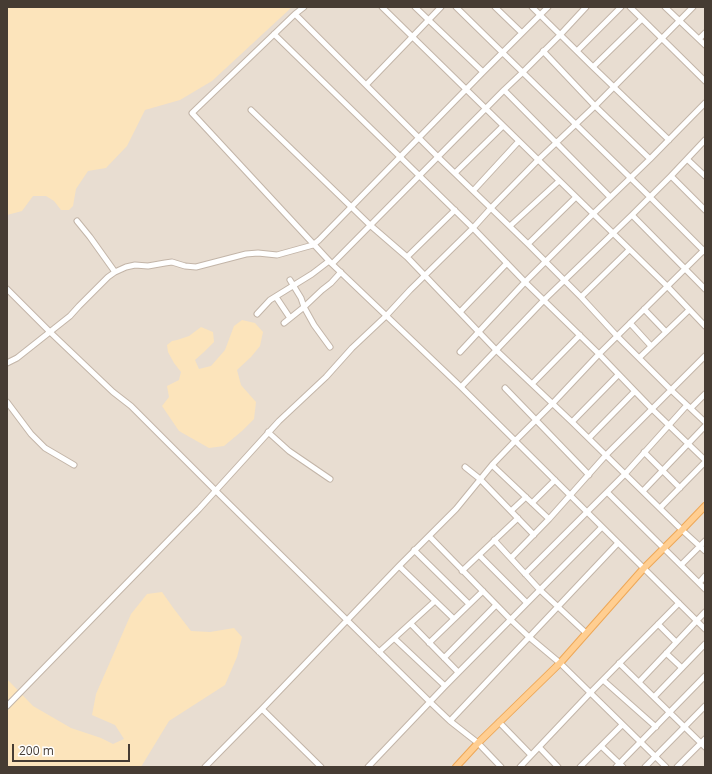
<!DOCTYPE html>
<html>
<head>
<meta charset="utf-8">
<style>
	body { margin:0 }
	#map { position:relative; width:712px; height:774px; overflow:hidden; background:#f4ece4; font-family:"Open Sans",sans-serif }
	canvas { display:block }
	.frame { position:absolute; inset:0; border:8px solid #463c33; pointer-events:none }
	.scale { position:absolute; left:12px; top:744px; width:118px; height:18px; box-sizing:border-box; border:2px solid #463c33; border-top:0; padding-left:5px; font-size:12px; line-height:14px; white-space:nowrap; color:#463c33; -webkit-text-stroke:3px #fff; paint-order:stroke }
</style>
</head>
<body>
<div id="map">
<canvas width="712" height="774"></canvas>
<div class="frame"></div>
<div class="scale">200 m</div>
</div>
<script>
const c = document.querySelector('canvas').getContext('2d');
c.lineJoin = 'round';
function fill(path, color) {
  c.fillStyle = color;
  c.fill(path, 'evenodd');
}
function poly(rows) {
  const path = new Path2D();
  for (const r of rows) {
    path.moveTo(r[0], r[1]);
    for (let i = 2; i < r.length; i += 2) path.lineTo(r[i], r[i + 1]);
  }
  return path;
}
function stroke(path, color, width, dash) {
  c.strokeStyle = color;
  c.lineWidth = width;
  c.lineCap = dash ? 'butt' : 'round';
  c.setLineDash(dash || []);
  c.stroke(path);
}
const residential = poly([
	[7,7,705,7,705,767,7,767]
]);
const sand = poly([
	[7,7,292,7,212,81,180,100,145,110,127,146,106,168,88,171,76,189,73,206,69,210,61,210,54,201,46,196,33,196,22,211,7,215],
	[242,320,255,323,263,332,260,346,251,357,237,370,241,385,256,402,254,419,242,431,224,446,209,448,179,431,162,406,169,397,167,386,179,380,181,372,174,363,168,352,167,345,172,341,177,340,189,336,201,327,213,332,214,342,204,352,195,360,199,369,211,366,225,350,234,326],
	[162,592,174,609,191,631,210,632,234,628,242,637,237,657,225,685,169,721,141,767,7,767,7,679,33,706,71,728,101,738,113,744,124,739,115,725,92,715,96,694,131,614,147,594]
]);
const minor = poly([
	[304,7,295,14,438,157,528,244,581,297,617,336,671,390,705,422],
	[382,7,667,286,705,326],
	[415,7,483,72],
	[456,7,650,197,705,252],
	[495,7,522,33],
	[532,7,593,67,669,140],
	[630,7,705,81],
	[665,7,705,45],
	[295,14,192,113,332,264,461,387,705,629],
	[274,34,473,228,525,282,599,354,652,409,705,460],
	[699,39,705,33],
	[543,51,595,106,650,159],
	[577,51,621,7],
	[593,67,642,19],
	[366,85,441,7],
	[504,90,610,197],
	[251,110,370,225,407,257,496,350,572,422,682,530,705,551],
	[705,140,671,176,705,210],
	[687,159,705,176],
	[455,173,503,126],
	[473,191,519,141],
	[632,215,705,289],
	[77,221,90,237,115,272],
	[510,226,559,181],
	[528,244,576,197],
	[407,257,455,210],
	[332,264,504,90,522,73,560,35,586,7],
	[290,280,301,298,304,307,314,325,330,347],
	[7,289,50,332,113,392,131,406,215,490,430,702,450,721,478,743,501,767],
	[276,297,290,318],
	[581,297,629,250],
	[644,309,666,332],
	[460,312,507,263],
	[257,314,270,300,312,274,329,261],
	[284,323,304,307,322,290,331,283,341,272],
	[630,323,651,346],
	[460,352,525,282,593,214,650,159,705,103],
	[639,358,689,310],
	[7,363,17,358,70,316,79,306,108,277,115,272,126,267,135,265,148,266,165,263,172,262,185,266,196,267,246,254,258,253,277,255,313,245,319,240,483,72,548,7],
	[532,384,580,335],
	[461,387,544,300,632,215,671,176],
	[505,388,589,475],
	[7,402,31,434,45,448,74,465],
	[691,408,705,394],
	[572,422,618,375],
	[268,432,289,451,330,479],
	[589,438,634,392],
	[644,452,680,488],
	[492,465,549,519],
	[465,467,480,479,534,535],
	[643,491,705,426],
	[607,492,705,589],
	[532,503,555,480],
	[660,508,705,462],
	[511,511,526,497],
	[429,536,511,620,529,637,560,663,666,767],
	[494,540,540,590,586,633],
	[414,550,469,604],
	[479,555,527,603],
	[511,558,549,519,606,455,705,356],
	[681,565,705,541],
	[399,566,454,619,483,591],
	[462,571,518,518],
	[525,574,625,474,687,405],
	[699,583,705,576],
	[411,624,458,672],
	[658,624,676,642],
	[395,639,445,686],
	[429,643,454,619],
	[379,652,435,601],
	[666,653,682,668],
	[444,658,496,605],
	[619,663,705,747],
	[603,680,656,727],
	[639,682,705,612],
	[654,697,705,644],
	[7,706,199,509,279,421,326,377,352,348,386,316,410,290,473,228,491,208,538,160,595,106,693,7],
	[262,709,321,767],
	[450,721,618,543],
	[499,722,531,755],
	[601,746,623,767],
	[539,747,558,767],
	[205,767,262,709,399,566,456,509,492,465,515,441,553,403,599,354,705,249],
	[368,767,445,686,602,527],
	[520,767,590,693,679,603],
	[580,767,622,725],
	[616,767,705,676],
	[645,767,705,706],
	[677,767,705,739]
]);
const major = poly([
	[456,767,478,743,560,663,644,568,682,530,705,506]
]);
fill(residential, '#e8ddd1');
fill(sand, '#fce4bb');
stroke(minor, '#c3b5a8', 7);
stroke(major, '#efa857', 8);
stroke(minor, '#fff', 5);
stroke(major, '#ffce91', 6);
</script>
</body>
</html>
